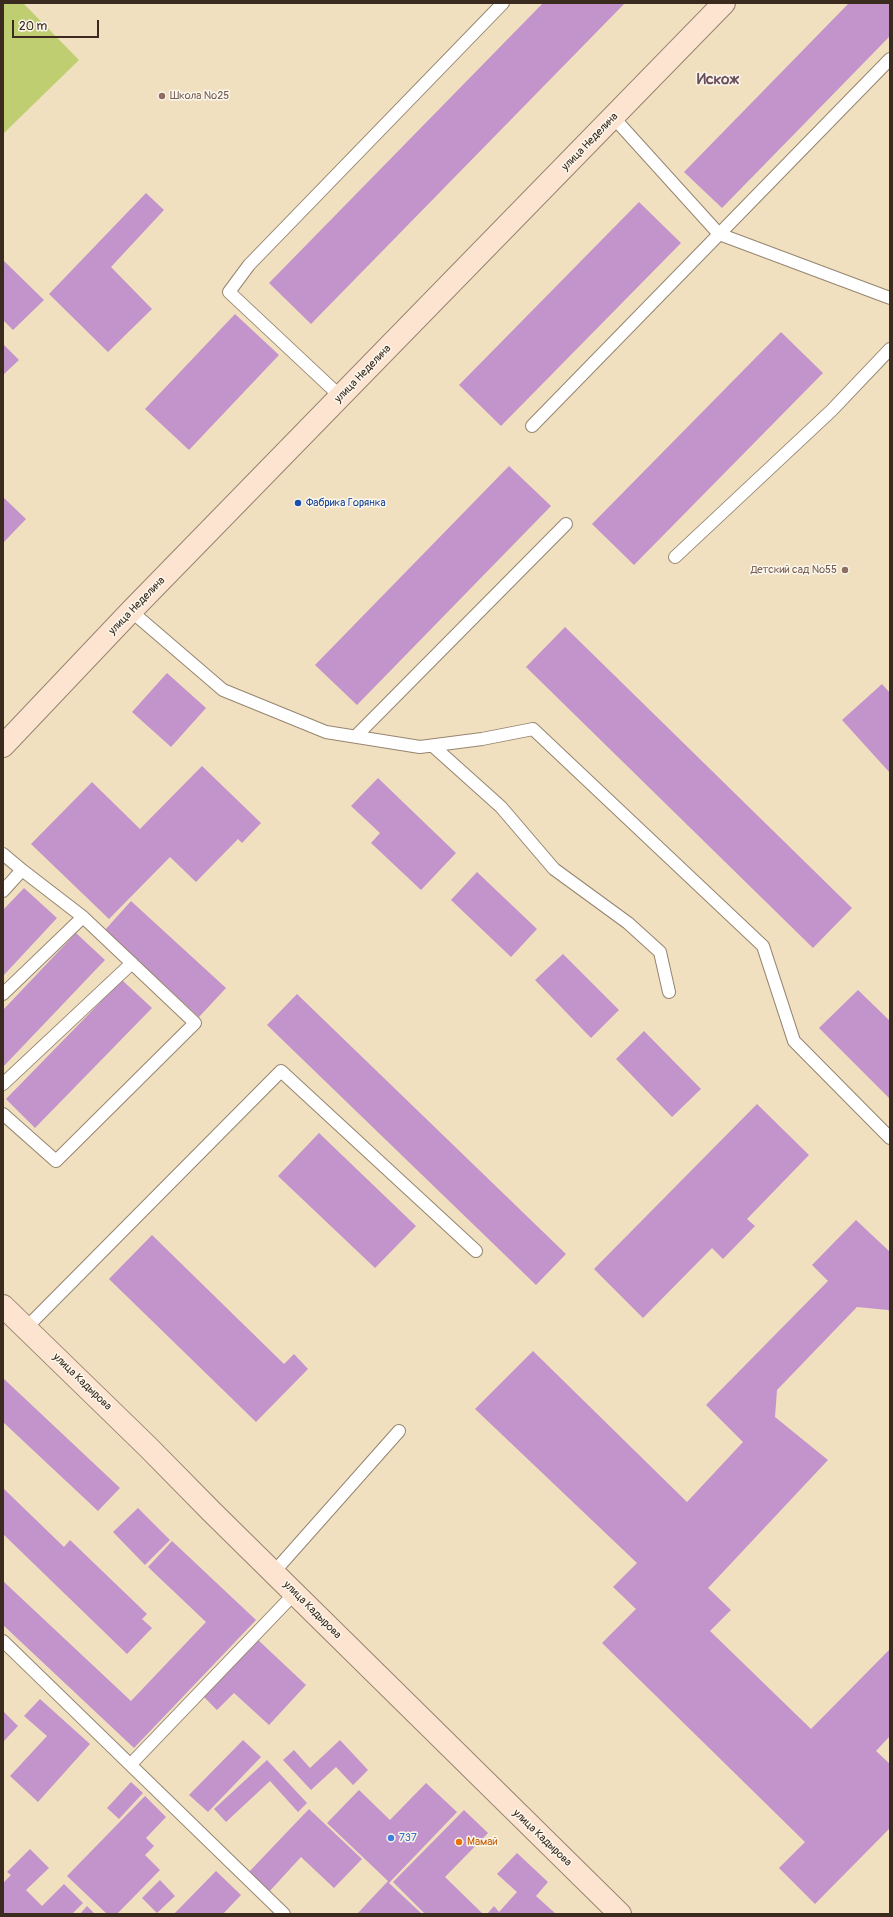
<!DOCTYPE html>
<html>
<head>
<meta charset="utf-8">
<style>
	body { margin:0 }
	#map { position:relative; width:893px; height:1917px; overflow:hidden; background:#f0e0c0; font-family:Pangolin,sans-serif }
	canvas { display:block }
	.frame { position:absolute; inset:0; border:4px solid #3b2a1e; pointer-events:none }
	.scale { position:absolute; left:12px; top:20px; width:87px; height:18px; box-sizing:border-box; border:2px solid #3b2a1e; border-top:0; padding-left:5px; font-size:12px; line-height:14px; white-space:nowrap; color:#3b2a1e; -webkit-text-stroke:3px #fbf7ec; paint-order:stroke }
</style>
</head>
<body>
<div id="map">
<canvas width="893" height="1917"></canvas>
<div class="frame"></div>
<div class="scale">20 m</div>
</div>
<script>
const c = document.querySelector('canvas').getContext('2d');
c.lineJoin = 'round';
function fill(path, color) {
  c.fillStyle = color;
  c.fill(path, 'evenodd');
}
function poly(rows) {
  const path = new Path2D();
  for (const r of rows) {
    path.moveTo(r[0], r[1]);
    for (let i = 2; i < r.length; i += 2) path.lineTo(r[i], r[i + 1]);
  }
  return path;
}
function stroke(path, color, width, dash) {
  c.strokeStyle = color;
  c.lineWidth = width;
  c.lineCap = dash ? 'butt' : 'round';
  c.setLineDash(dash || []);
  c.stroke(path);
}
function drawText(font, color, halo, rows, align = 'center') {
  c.font = font + ' Pangolin,sans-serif';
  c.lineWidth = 3;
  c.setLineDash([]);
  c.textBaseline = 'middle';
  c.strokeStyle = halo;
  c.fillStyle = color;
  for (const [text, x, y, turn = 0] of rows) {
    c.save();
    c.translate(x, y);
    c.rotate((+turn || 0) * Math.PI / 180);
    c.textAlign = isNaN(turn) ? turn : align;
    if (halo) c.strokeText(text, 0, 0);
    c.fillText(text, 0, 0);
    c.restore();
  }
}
const green = poly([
	[3,3,23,3,79,60,3,134]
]);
const building = poly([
	[543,3,625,3,311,324,269,283],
	[849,3,890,3,890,36,722,208,684,172],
	[146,193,164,210,111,267,152,309,108,352,49,294],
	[639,202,681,243,501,426,459,385],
	[3,260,44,300,13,330,3,320],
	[235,314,279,355,189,450,145,409],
	[781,332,823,373,634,565,592,524],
	[3,344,19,360,3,375],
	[509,466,551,506,357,705,315,665],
	[3,497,26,519,3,543],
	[565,627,852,908,813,948,526,667],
	[167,673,206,708,171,747,132,712],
	[882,684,890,693,890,773,842,720],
	[202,766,261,823,242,843,238,839,196,882,170,857,109,919,31,844,92,782,140,829],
	[378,778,456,853,421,890,371,843,380,833,351,806],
	[477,872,537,929,511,957,451,900],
	[24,888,57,918,3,976,3,910],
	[131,901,226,988,199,1017,105,930],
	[76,933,105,960,3,1067,3,1010],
	[563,954,619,1010,591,1038,535,980],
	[122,980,152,1008,35,1128,6,1099],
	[858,990,890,1021,890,1099,819,1028],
	[297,994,566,1254,536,1285,267,1025],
	[644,1031,701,1089,672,1117,616,1059],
	[757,1104,809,1155,747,1219,755,1226,723,1259,712,1248,643,1318,594,1269],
	[319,1133,416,1226,375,1268,278,1176],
	[856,1220,890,1252,890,1312,888,1310,857,1307,777,1390,775,1417,828,1460,708,1588,731,1610,710,1631,811,1729,890,1649,890,1736,876,1751,890,1764,890,1828,815,1904,779,1868,805,1842,602,1643,636,1609,613,1587,637,1563,475,1409,533,1351,687,1502,743,1442,706,1405,828,1281,812,1265],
	[152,1235,284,1364,294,1354,308,1369,256,1422,109,1279],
	[3,1378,120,1488,98,1511,3,1422],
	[3,1488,64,1547,70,1540,147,1614,142,1619,152,1628,127,1654,3,1534],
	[138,1508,170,1540,145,1565,113,1532],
	[172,1541,256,1620,134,1748,3,1625,3,1581,131,1701,206,1622,148,1567],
	[256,1638,306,1685,269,1725,234,1693,217,1710,202,1695],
	[40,1699,90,1744,38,1802,10,1776,47,1736,24,1716],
	[3,1711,18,1726,3,1742],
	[243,1740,261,1757,208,1812,189,1795],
	[340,1740,368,1770,353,1785,336,1767,311,1790,283,1760,294,1750,310,1768],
	[267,1760,307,1803,298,1812,270,1781,226,1822,214,1809],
	[131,1782,143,1793,119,1819,107,1808],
	[426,1783,457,1812,389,1883,422,1914,357,1914,388,1881,327,1823,359,1790,390,1820],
	[145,1796,166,1817,146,1838,154,1846,145,1855,160,1870,117,1914,107,1914,67,1876],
	[309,1809,362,1859,334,1888,301,1857,268,1893,247,1874],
	[464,1810,488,1833,445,1877,483,1914,425,1914,393,1882],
	[30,1849,49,1868,26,1890,42,1906,64,1884,83,1903,72,1914,3,1914,3,1883,11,1875,7,1872],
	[517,1853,548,1882,536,1896,556,1914,487,1914,494,1906,499,1912,517,1892,497,1874],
	[216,1871,241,1895,223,1914,174,1914],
	[160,1880,175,1896,157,1913,142,1898],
	[87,1906,95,1914,80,1914]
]);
const lane = poly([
	[614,118,719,234,890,298],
	[341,397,229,292,249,265,503,3],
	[532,426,890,59],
	[675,557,832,410,890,349],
	[131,611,223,690,326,732,420,747,482,739,533,729,763,946,794,1041,890,1138],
	[356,736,566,524],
	[433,746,501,807,554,869,628,923,660,952,669,992],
	[3,854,22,870],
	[3,891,22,870,83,917,195,1023,56,1161,3,1114],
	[3,994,83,917],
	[3,1084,132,963],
	[26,1328,281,1071,476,1251],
	[274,1572,399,1431],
	[3,1641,284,1914],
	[131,1764,295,1593]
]);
const secondary = poly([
	[3,746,131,611,724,3],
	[3,1306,148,1447,212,1512,620,1914]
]);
const markers = [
	[162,96,4,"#8d6e63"],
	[298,503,4,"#1a4fb4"],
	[845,570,4,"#8d6e63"],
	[391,1838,4,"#3f7fe0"],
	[459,1842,4,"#e8710a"]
];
const educationNames = [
	["Школа №25",170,96],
	["Детский сад №55",837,570,"right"]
];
const streetNames = [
	["улица Неделина",590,142,-46],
	["улица Неделина",363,374,-46],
	["улица Неделина",137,606,-46],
	["улица Кадырова",82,1382,44],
	["улица Кадырова",312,1610,45],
	["улица Кадырова",542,1838,44]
];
const transitNames = [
	["Фабрика Горянка",306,503]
];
const shopNames = [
	["737",399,1838]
];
const foodNames = [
	["Мамай",467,1842]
];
const districtNames = [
	["Искож",718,80]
];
fill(green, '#bece71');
fill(building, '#c294cb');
stroke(lane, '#96856f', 14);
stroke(secondary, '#96856f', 24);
stroke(lane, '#fff', 12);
stroke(secondary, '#fde4d1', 22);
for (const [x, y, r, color] of markers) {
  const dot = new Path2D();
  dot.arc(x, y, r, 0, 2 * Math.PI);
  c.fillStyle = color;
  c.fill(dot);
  stroke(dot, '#fbf7ec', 1.5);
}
drawText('11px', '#785e54', '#fbf7ec', educationNames, 'left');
drawText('11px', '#3b2a1e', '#fbf7ec', streetNames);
drawText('11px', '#164399', '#fbf7ec', transitNames, 'left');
drawText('11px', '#366cbe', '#fbf7ec', shopNames, 'left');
drawText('11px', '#c56008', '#fbf7ec', foodNames, 'left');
drawText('bold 15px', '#6a4f5b', '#fbf7ec', districtNames);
</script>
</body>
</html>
